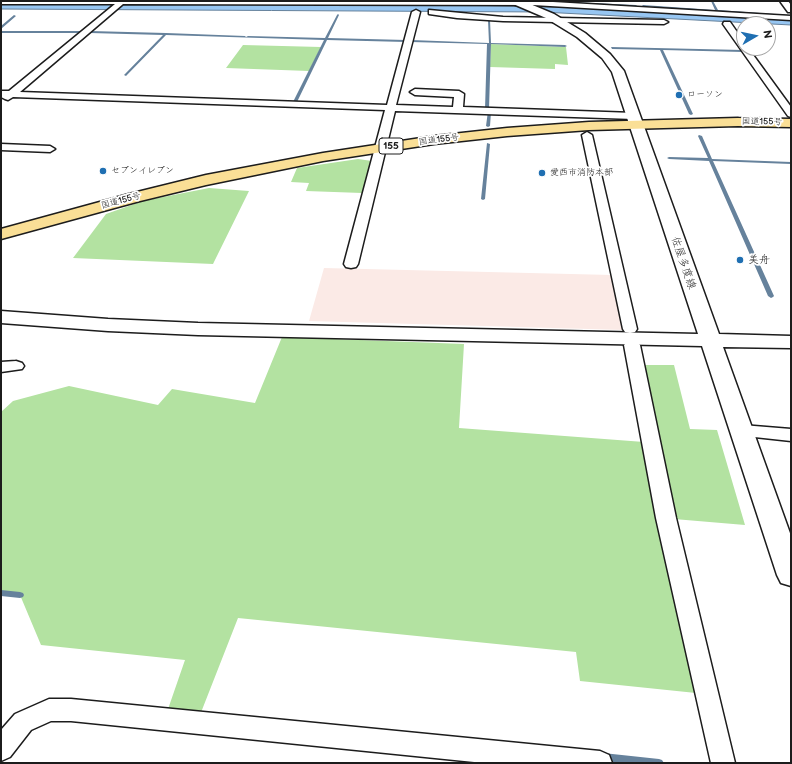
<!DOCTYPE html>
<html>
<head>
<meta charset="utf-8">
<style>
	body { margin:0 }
	#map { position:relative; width:792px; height:764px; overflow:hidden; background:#fff; font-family:"Balsamiq Sans",sans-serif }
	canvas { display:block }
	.frame { position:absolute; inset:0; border:2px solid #1c1c1c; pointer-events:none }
	.north { position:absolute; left:736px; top:16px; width:40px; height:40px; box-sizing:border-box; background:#fff; border:1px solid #a4a4a4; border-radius:50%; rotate:81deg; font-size:11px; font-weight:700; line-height:16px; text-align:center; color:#1c1c1c }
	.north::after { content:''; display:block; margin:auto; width:14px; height:18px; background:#1f6fb2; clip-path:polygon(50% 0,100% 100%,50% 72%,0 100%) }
</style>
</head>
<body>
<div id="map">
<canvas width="792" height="764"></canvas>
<div class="frame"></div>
<div class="north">N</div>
</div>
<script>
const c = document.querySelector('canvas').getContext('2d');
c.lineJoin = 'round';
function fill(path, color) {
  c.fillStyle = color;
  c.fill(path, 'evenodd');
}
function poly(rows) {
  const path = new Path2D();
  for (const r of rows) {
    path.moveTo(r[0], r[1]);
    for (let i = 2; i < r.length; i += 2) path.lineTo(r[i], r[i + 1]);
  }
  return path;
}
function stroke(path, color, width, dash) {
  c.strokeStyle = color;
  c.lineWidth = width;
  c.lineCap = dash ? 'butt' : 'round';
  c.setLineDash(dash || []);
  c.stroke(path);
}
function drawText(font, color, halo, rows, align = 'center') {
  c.font = font + ' "Balsamiq Sans","Klee One",sans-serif';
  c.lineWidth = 3.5;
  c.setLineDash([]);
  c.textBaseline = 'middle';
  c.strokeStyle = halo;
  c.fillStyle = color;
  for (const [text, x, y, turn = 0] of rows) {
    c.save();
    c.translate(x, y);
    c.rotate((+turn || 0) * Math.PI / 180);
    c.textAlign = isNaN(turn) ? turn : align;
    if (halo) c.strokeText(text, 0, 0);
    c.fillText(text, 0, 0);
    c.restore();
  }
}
const built = poly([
	[324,268,612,275,624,330,309,321]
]);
const green = poly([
	[491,44,566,47,568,65,555,64,555,69,490,67],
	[243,45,321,47,309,71,226,68],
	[358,159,372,161,362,193,306,191,309,183,291,182,297,168],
	[209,188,249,191,213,264,73,258,106,214,143,201],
	[282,337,464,344,459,428,644,442,696,693,580,681,576,652,238,618,200,715,167,712,185,660,41,645,20,595,1,593,1,412,13,401,69,386,158,405,172,389,255,403],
	[645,365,674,365,690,429,717,430,745,525,674,519]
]);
const water = poly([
	[1,4,466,5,586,8,791,19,791,25,542,12,1,9,1,4]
]);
const stream = poly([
	[711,1,713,1,718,10,788,15,787,16,717,12,642,6,643,5,715,10,711,1],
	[571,2,636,5,637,6,636,7,570,4,571,2],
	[338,14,339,15,328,38,406,40,408,41,406,42,327,40,297,102,295,103,293,102,324,40,166,35,126,76,124,75,125,74,163,35,90,33,89,32,90,31,166,33,245,36,246,37,248,36,325,38,337,15,338,14],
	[14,15,16,16,1,29,1,26,14,15],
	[489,19,490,20,491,43,565,45,567,46,565,47,491,44,489,109,487,110,485,109,487,44,411,42,409,41,411,40,489,43,488,20,489,19],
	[1,31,83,31,84,32,83,33,1,33,1,31],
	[611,47,743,50,745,51,743,52,663,50,693,114,691,115,689,114,660,50,612,49,611,47],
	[488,111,491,112,490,126,488,127,486,126,488,111],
	[699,135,702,136,712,159,791,162,791,164,713,161,774,296,773,297,771,298,768,296,709,161,669,159,667,158,669,157,708,158,698,136,699,135],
	[487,143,490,144,485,199,483,200,481,199,487,143],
	[1,590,20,592,23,593,24,595,23,597,20,598,1,596,1,590],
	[603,753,659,759,662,760,664,763,618,763,603,761,600,760,598,757,600,754,603,753]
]);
const street = poly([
	[1,1,536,1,791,16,791,20,533,5,123,4,20,92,387,105,412,12,416,10,420,12,396,105,453,107,454,97,415,95,410,92,415,89,459,91,464,94,463,107,634,113,639,116,634,119,395,111,358,264,356,267,351,268,346,267,344,264,385,110,13,97,8,100,5,99,1,97,1,91,9,91,115,4,1,4,1,1],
	[780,1,788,1,791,5,791,12,788,12,780,1],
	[429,10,503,17,664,20,668,22,664,24,503,21,457,18,429,14,429,10],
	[724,22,730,22,744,42,744,48,748,48,791,107,791,117,788,116,723,24,724,22],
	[587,132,592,135,637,329,635,332,630,333,625,332,623,329,582,135,587,132],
	[1,144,50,146,55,149,50,152,1,150,1,144],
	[632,340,637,342,640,345,676,518,735,763,711,763,656,518,624,345,627,342,632,340],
	[16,361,22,363,24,366,22,369,1,372,1,362,16,361],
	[742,425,791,429,791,441,736,435,733,431,736,427,742,425],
	[49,699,71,699,600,751,609,755,612,763,484,763,71,721,51,721,31,730,10,757,1,761,1,730,15,714,49,699]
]);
const secondary = poly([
	[509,1,523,1,554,14,585,33,610,54,624,71,719,334,791,336,791,348,723,347,791,536,791,586,781,583,777,575,702,346,198,335,108,331,1,323,1,311,108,319,198,323,698,334,612,72,602,58,577,37,546,18,511,3,509,1]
]);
const highway = poly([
	[738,118,791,119,791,127,738,126,589,130,507,136,434,144,323,161,206,185,140,201,1,239,1,229,129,194,206,175,323,153,434,136,507,128,589,122,738,118]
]);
const markers = [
	[679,95,4,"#1f6fb2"],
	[103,171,4,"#1f6fb2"],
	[542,173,4,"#1f6fb2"],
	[740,260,4,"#1f6fb2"]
];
const farPoinames = [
	["ローソン",687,95],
	["セブンイレブン",111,171],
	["愛西市消防本部",550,173]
];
const farStreetnames = [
	["国道155号",762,122,1],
	["国道155号",439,140,-7],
	["国道155号",121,201,-15]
];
const shields = [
	[391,146,24]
];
const shieldNames = [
	["155",391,146]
];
const poiNames = [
	["美舟",748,260]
];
const streetNames = [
	["佐屋多度線",683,263,71]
];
fill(built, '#fbeae6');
fill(green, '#b3e2a1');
fill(water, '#97c6f2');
stroke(water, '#66829c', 1);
fill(stream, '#66829c');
stroke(street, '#1c1c1c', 3);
stroke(secondary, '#1c1c1c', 3);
stroke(highway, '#1c1c1c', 3);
fill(street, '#fff');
fill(secondary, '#fff');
fill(highway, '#fadf96');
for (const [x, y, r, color] of markers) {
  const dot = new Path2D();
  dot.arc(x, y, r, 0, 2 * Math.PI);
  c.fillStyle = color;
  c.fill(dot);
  stroke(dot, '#fff', 1.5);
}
drawText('9px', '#1c1c1c', '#fff', farPoinames, 'left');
drawText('9px', '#1c1c1c', '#fff', farStreetnames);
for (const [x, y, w] of shields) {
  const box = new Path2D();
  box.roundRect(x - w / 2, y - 8, w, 16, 3);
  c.fillStyle = '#fff';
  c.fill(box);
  stroke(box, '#1c1c1c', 1);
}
drawText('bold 10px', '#1c1c1c', null, shieldNames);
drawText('11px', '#1c1c1c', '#fff', poiNames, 'left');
drawText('11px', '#1c1c1c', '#fff', streetNames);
</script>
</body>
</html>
